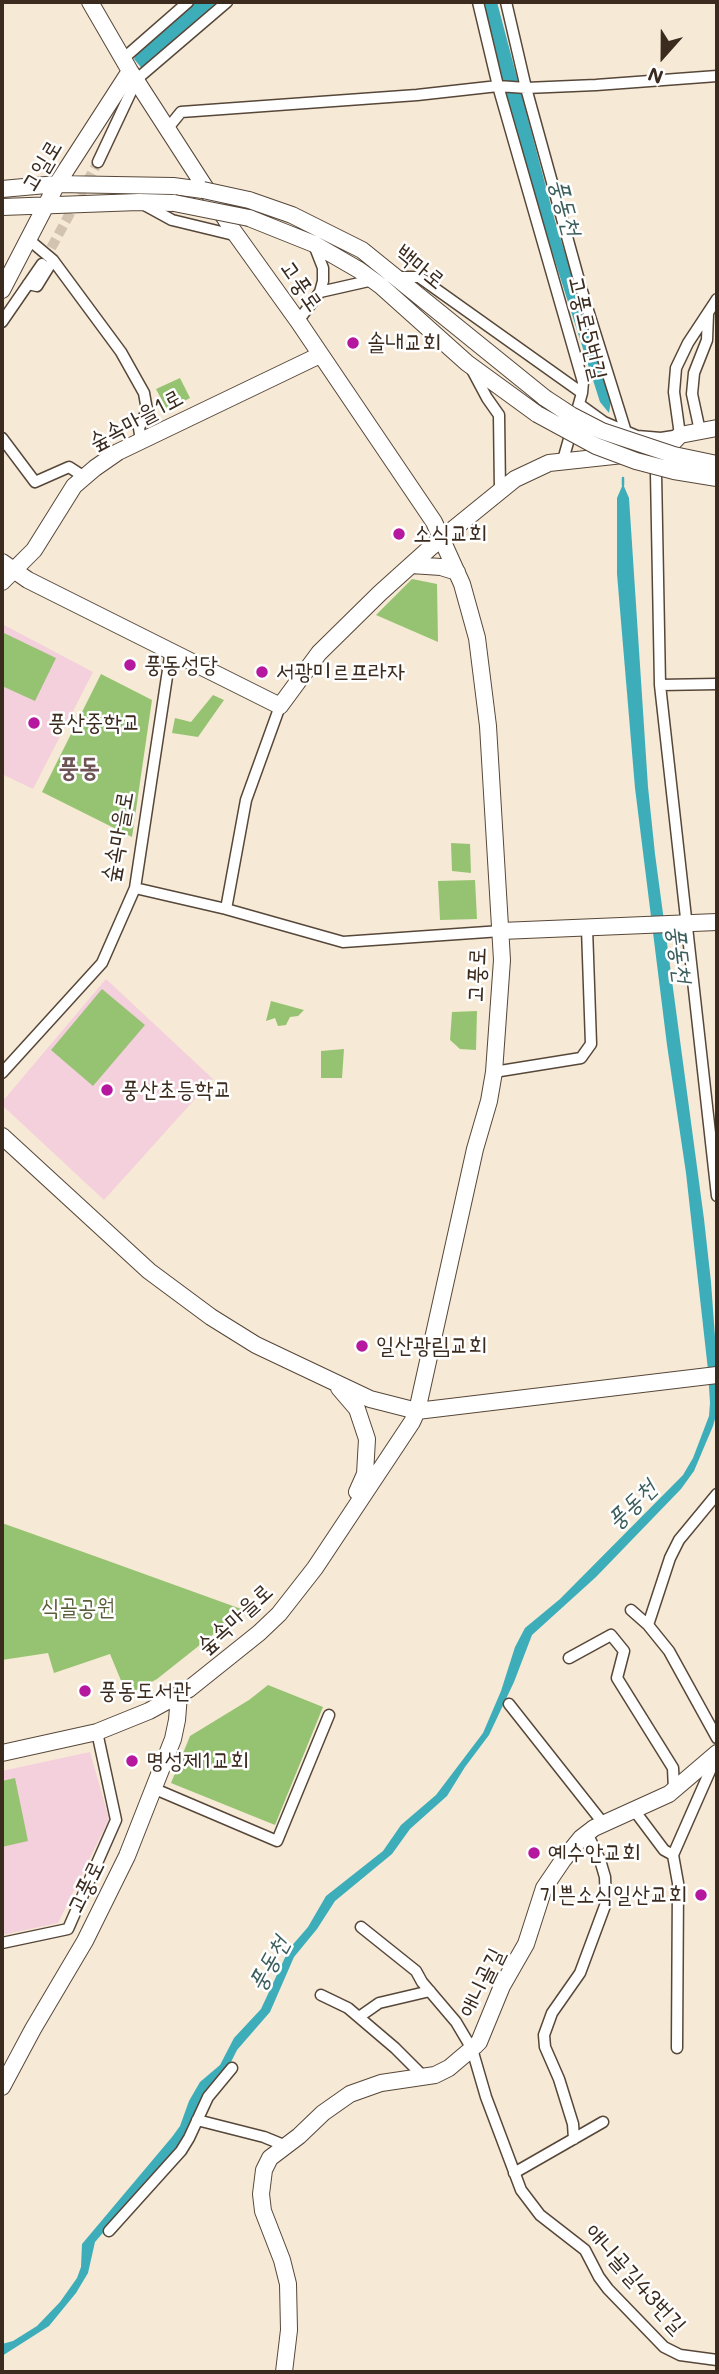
<!DOCTYPE html>
<html>
<head>
<meta charset="utf-8">
<style>
	body { margin:0 }
	#map { position:relative; width:719px; height:2374px; overflow:hidden; background:#f6e9d5; font-family:Mali,sans-serif }
	canvas { display:block }
	.frame { position:absolute; inset:0; border:4px solid #3b2a1e; pointer-events:none }
	.north { position:absolute; left:628px; top:21px; width:70px; height:70px; -webkit-text-stroke:5px #fff; paint-order:stroke; rotate:201deg; font-size:19px; font-weight:700; line-height:28px; text-align:center; color:#3b2a1e }
	.north::after { content:''; display:block; margin:auto; width:24px; height:32px; background:#3b2a1e; clip-path:polygon(50% 0,100% 100%,50% 72%,0 100%) }
</style>
</head>
<body>
<div id="map">
<canvas width="719" height="2374"></canvas>
<div class="frame"></div>
<div class="north">N</div>
</div>
<script>
const c = document.querySelector('canvas').getContext('2d');
c.lineJoin = 'round';
function fill(path, color) {
  c.fillStyle = color;
  c.fill(path, 'evenodd');
}
function poly(rows) {
  const path = new Path2D();
  for (const r of rows) {
    path.moveTo(r[0], r[1]);
    for (let i = 2; i < r.length; i += 2) path.lineTo(r[i], r[i + 1]);
  }
  return path;
}
function stroke(path, color, width, dash) {
  c.strokeStyle = color;
  c.lineWidth = width;
  c.lineCap = dash ? 'butt' : 'round';
  c.setLineDash(dash || []);
  c.stroke(path);
}
function drawText(font, color, halo, rows, align = 'center') {
  c.font = font + ' Mali,"Poor Story",sans-serif';
  c.lineWidth = 5;
  c.setLineDash([]);
  c.textBaseline = 'middle';
  c.strokeStyle = halo;
  c.fillStyle = color;
  for (const [text, x, y, turn = 0] of rows) {
    c.save();
    c.translate(x, y);
    c.rotate((+turn || 0) * Math.PI / 180);
    c.textAlign = isNaN(turn) ? turn : align;
    if (halo) c.strokeText(text, 0, 0);
    c.fillText(text, 0, 0);
    c.restore();
  }
}
const built = poly([
	[2,624,93,672,33,789,2,774],
	[106,979,213,1079,104,1200,2,1105,2,1102],
	[90,1752,109,1819,58,1923,2,1935,2,1771]
]);
const green = poly([
	[180,378,190,398,167,410,156,389],
	[412,579,437,584,438,642,376,615],
	[2,632,56,658,35,701,2,686],
	[101,674,152,700,132,837,42,792],
	[213,695,224,700,198,737,172,733,175,718,191,722],
	[451,843,470,844,471,873,452,871],
	[475,880,477,919,440,920,438,881],
	[102,989,145,1025,93,1086,51,1050],
	[271,1001,304,1010,298,1016,290,1017,286,1025,278,1026,275,1018,266,1021],
	[477,1011,476,1050,460,1049,450,1040,452,1012],
	[344,1049,342,1078,321,1078,321,1051],
	[2,1523,100,1558,244,1610,157,1679,127,1695,110,1654,54,1673,48,1653,2,1660],
	[268,1685,323,1707,275,1825,171,1783,190,1736,249,1700],
	[15,1778,28,1841,2,1847,2,1781]
]);
const water = poly([
	[193,2,223,2,144,71,134,59,138,50],
	[484,2,497,2,555,221,611,400,609,413,600,402,545,230,511,115],
	[623,484,629,498,648,787,655,854,704,1219,711,1282,717,1364,717,1412,713,1426,694,1471,681,1489,596,1577,532,1635,514,1682,489,1735,465,1767,447,1796,410,1829,392,1854,335,1901,317,1929,294,1957,270,2012,237,2050,228,2068,184,2139,95,2242,88,2273,76,2293,49,2326,2,2356,2,2344,13,2341,37,2326,60,2302,77,2278,81,2267,82,2244,172,2137,180,2126,189,2101,200,2082,220,2065,234,2038,261,2009,289,1949,308,1927,326,1896,383,1851,401,1825,436,1795,483,1733,501,1691,515,1647,525,1628,560,1599,683,1475,693,1458,709,1416,710,1403,708,1370,686,1173,667,1045,635,788,617,574,617,498]
]);
const stream = poly([
	[623,478,623,485]
]);
const streetTunnel = poly([
	[44,261,98,162]
]);
const street = poly([
	[478,2,498,86,583,382,582,393,563,460],
	[506,2,526,88,582,291,630,445],
	[124,58,188,2],
	[168,128,181,112,417,95,498,86,526,88,596,85,717,76],
	[98,162,137,79,227,2],
	[141,203,172,220,238,236],
	[28,239,53,260,121,352,144,393,147,410,139,428,141,441],
	[397,277,419,277,582,393],
	[28,284,37,286,53,260],
	[320,292,373,280],
	[298,321,320,292,323,281,323,268,314,245],
	[2,322,42,264],
	[471,368,487,398,499,415,500,491],
	[579,404,604,422,637,436,661,438,680,435,674,392,676,368,688,343,717,299],
	[700,431,692,394,694,373,707,340,708,314],
	[2,438,35,482,69,467,83,476],
	[656,473,660,685,717,1196],
	[660,685,717,684],
	[135,888,226,909,246,800,280,706],
	[226,909,343,942,501,931],
	[494,1072,581,1058,591,1044,587,928],
	[2,1073,102,963,135,888,171,650],
	[717,1494,679,1540,670,1558,648,1625,669,1651,717,1738],
	[631,1610,648,1625],
	[569,1658,611,1635,624,1651,617,1678,673,1768,674,1790],
	[509,1704,603,1823],
	[155,1789,277,1841,329,1715],
	[634,1810,664,1850,673,1855],
	[361,1927,416,1971,422,1982,456,2022,472,2049,486,2097,521,2190,540,2215,585,2250,599,2277,608,2289,664,2347,680,2355,717,2360],
	[2,1943,68,1929,116,1820,97,1732],
	[321,1995,348,2008,395,2048,424,2077],
	[359,2017,379,2003,430,1991],
	[677,2048,678,1883,673,1855,710,1771,711,1758],
	[197,2120,264,2137,286,2146],
	[574,2139,573,2124,559,2079,545,2047,544,2035,552,2013,580,1973,606,1903,605,1877,600,1860,587,1833],
	[514,2173,603,2122],
	[109,2231,181,2151,189,2138,208,2097,232,2068]
]);
const secondary = poly([
	[2,189,57,184,173,186,203,190],
	[249,200,292,215,362,250,545,398],
	[2,207,139,202,174,203],
	[249,218,314,244,359,270,381,286,467,363,537,414],
	[2,290,57,184,130,71],
	[664,452,680,435,717,428],
	[2,562,28,580,280,706,319,653,380,593,430,548,515,479,549,463,623,455],
	[411,565,441,567,457,572],
	[2,582,34,550,74,486,95,468,118,452,320,355],
	[501,931,717,922],
	[2,1136,149,1271,211,1317,256,1345,370,1399,417,1411,717,1375],
	[339,1388,357,1409,367,1439,365,1474,357,1492],
	[2,1753,97,1732,149,1711,189,1689,259,1633,279,1614,315,1568,412,1422,417,1411,475,1149,489,1101,494,1072,502,960,488,726,477,638,462,584,434,522,298,321,232,229,130,71,90,2],
	[2,2087,33,2029,85,1941,127,1856,173,1739,177,1720,179,1695],
	[284,2372,289,2330,288,2284,282,2260,263,2211,261,2194,264,2170,270,2158,299,2136,323,2113,350,2094,381,2083,435,2075,449,2068,475,2046,479,2042,502,1986,526,1944,544,1888,563,1860,581,1838,594,1828,669,1794,717,1753]
]);
const secondaryBridge = poly([
	[203,190,249,200],
	[174,203,249,218],
	[545,398,571,415,602,431,674,455,717,464],
	[537,414,596,446,636,461,674,471,717,478]
]);
const markers = [
	[353,343,7,"#b5179e"],
	[399,534,7,"#b5179e"],
	[130,665,7,"#b5179e"],
	[262,672,7,"#b5179e"],
	[34,723,7,"#b5179e"],
	[107,1090,7,"#b5179e"],
	[362,1346,7,"#b5179e"],
	[85,1691,7,"#b5179e"],
	[132,1761,7,"#b5179e"],
	[534,1853,7,"#b5179e"],
	[701,1895,7,"#b5179e"]
];
const streetNames = [
	["고일로",42,166,-59],
	["백마로",420,267,39],
	["고풍로",301,286,55],
	["고풍로5번길",587,328,77],
	["숲속마을1로",136,420,-28],
	["숲속마을로",118,837,-80],
	["고풍로",477,975,-88],
	["숲속마을로",235,1619,-42],
	["고풍로",86,1887,-64],
	["애니골길",482,1983,-64],
	["애니골길43번길",635,2279,48]
];
const poiNames = [
	["솔내교회",367,343],
	["소식교회",413,534],
	["풍동성당",144,665],
	["서광미르프라자",276,672],
	["풍산중학교",48,723],
	["풍산초등학교",121,1090],
	["일산광림교회",376,1346],
	["풍동도서관",99,1691],
	["명성제1교회",146,1761],
	["예수안교회",548,1853],
	["기쁜소식일산교회",687,1895,"right"]
];
const parkNames = [
	["식골공원",78,1608]
];
const waterNames = [
	["풍동천",565,207,75],
	["풍동천",679,954,83],
	["풍동천",632,1505,-44],
	["풍동천",269,1964,-61]
];
const quarterNames = [
	["풍동",79,768]
];
fill(built, '#f4cfdc');
fill(green, '#96c371');
fill(water, '#3eadba');
stroke(stream, '#3eadba', 2.5);
stroke(streetTunnel, '#d1c3b0', 10, [10, 5]);
stroke(street, '#574739', 13);
stroke(secondary, '#574739', 18);
stroke(street, '#fff', 10);
stroke(secondary, '#fff', 16);
stroke(secondaryBridge, '#574739', 18, []);
stroke(secondaryBridge, '#fff', 16);
for (const [x, y, r, color] of markers) {
  const dot = new Path2D();
  dot.arc(x, y, r, 0, 2 * Math.PI);
  c.fillStyle = color;
  c.fill(dot);
  stroke(dot, '#fff', 2.5);
}
drawText('23px', '#3b2a1e', '#fff', streetNames);
drawText('23px', '#3b2a1e', '#fff', poiNames, 'left');
drawText('23px', '#5b603b', '#fff', parkNames);
drawText('italic 24px', '#3c5e5c', '#fff', waterNames);
drawText('bold 26px', '#6d5355', '#fff', quarterNames);
</script>
</body>
</html>
